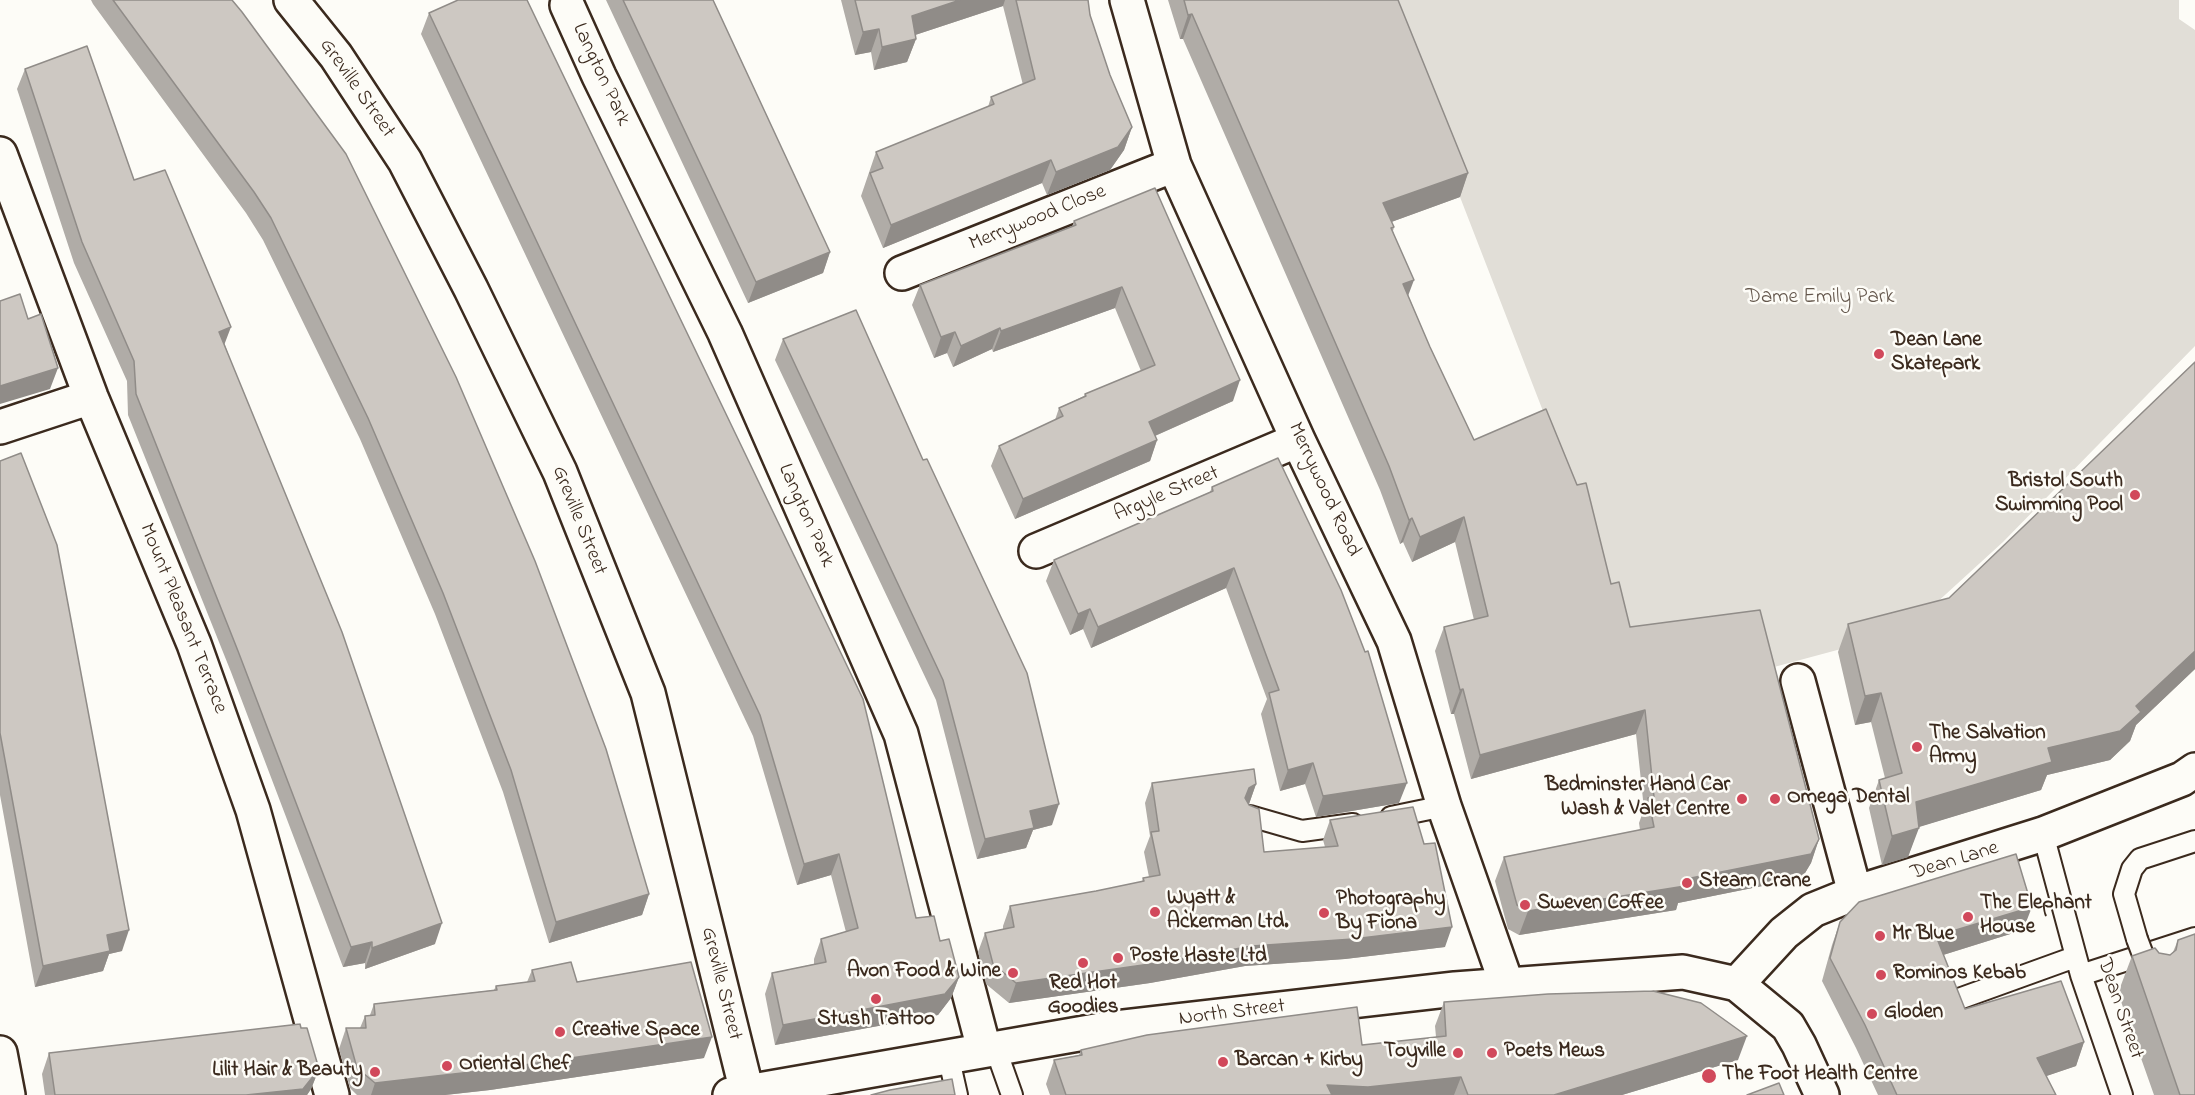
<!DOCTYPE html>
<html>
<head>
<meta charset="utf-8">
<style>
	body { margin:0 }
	canvas { display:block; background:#fdfcf7 }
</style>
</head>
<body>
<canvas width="2195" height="1095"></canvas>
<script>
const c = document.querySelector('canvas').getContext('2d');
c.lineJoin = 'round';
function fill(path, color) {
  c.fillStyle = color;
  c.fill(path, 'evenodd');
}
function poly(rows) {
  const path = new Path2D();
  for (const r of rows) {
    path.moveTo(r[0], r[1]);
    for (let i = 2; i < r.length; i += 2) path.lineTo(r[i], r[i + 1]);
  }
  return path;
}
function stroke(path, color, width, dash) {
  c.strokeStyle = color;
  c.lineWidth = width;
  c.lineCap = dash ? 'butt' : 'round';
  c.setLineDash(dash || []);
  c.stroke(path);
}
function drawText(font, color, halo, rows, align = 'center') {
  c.font = font + ' "Indie Flower",sans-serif';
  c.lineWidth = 5;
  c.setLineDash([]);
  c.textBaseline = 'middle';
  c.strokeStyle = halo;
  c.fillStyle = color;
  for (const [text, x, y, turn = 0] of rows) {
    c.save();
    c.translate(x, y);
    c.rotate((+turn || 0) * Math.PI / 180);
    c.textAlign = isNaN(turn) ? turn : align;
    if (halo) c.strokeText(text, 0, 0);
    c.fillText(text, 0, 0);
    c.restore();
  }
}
const green = poly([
	[1380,0,2179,0,2179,19,2195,30,2195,346,2003,542,1934,605,1945,621,1763,670,1623,646,1579,504,1460,197]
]);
const service = poly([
	[1250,816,1302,831,1353,824],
	[1391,817,1444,806],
	[2043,834,2081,975,2122,1095],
	[2137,939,2124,894,2132,869,2140,859,2195,841],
	[2081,975,2195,938],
	[1956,1000,2075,957],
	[995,1047,1012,1095],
	[948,1055,957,1095]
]);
const minor = poly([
	[291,0,336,56,405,161,471,289,560,472,648,693,747,1092],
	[1127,0,1174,165,1298,440,1394,641,1444,806,1507,985],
	[567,5,599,76,725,333,901,734,984,1049],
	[0,154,91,397,194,644,253,810,332,1095],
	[902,273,1174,165],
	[0,427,91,397],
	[1036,551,1298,440],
	[1798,681,1855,893],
	[1737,984,1784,933,1813,910,1855,893,2043,834,2182,779,2195,770],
	[0,1053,8,1095]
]);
const secondary = poly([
	[730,1095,1107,1029,1455,989,1683,972,1737,984,1788,1026,1799,1045,1822,1095]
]);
const serviceBridge = poly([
	[2137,939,2151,976]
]);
const wall = poly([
	[91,0,232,0,649,894,642,915,549,943,503,792,435,614,360,439,263,240,246,213,93,4],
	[606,0,713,0,830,252,823,273,748,303],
	[841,0,1088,0,1090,15,1110,75,1132,127,1124,150,1110,170,1047,195,1042,183,883,248,861,196,876,152,988,107,991,97,1023,85,1003,6,915,35,916,39,907,62,874,70,871,52,855,55],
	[1168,0,1398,0,1468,173,1460,197,1391,222,1394,227,1393,231,1408,295,1430,347,1474,440,1611,584,1630,627,1819,839,1811,863,1802,878,1678,903,1676,910,1519,935,1508,929,1495,881,1504,857,1640,830,1639,823,1644,809,1636,734,1471,779,1454,714,1451,714,1435,651,1444,627,1474,620,1455,542,1412,562,1403,542,1400,544,1380,490,1183,39,1180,39],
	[429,13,916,918,940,941,959,977,951,998,938,1015,775,1045,765,994,772,973,814,964,814,959,821,939,846,932,831,875,797,885,753,736,421,34],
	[25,69,134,180,225,345,435,944,365,969,365,963,343,967,231,672,128,415,127,381,74,263,17,89],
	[1074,221,1233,401,1155,436,1157,440,1150,461,1015,519,991,466,999,446,1055,420,1059,408,1084,396,1085,394,1141,371,1115,308,993,352,992,349,953,367,947,353,934,358,912,305,920,285,1072,227],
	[783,339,923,460,1052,825,1033,830,1026,848,977,859,936,700,775,360],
	[2195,362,2195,669,2136,725,2130,741,2110,760,2047,775,2041,790,1918,827,1908,857,1882,865,1869,808,1879,780,1885,778,1871,722,1855,725,1838,652,1848,624,1949,598],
	[0,461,122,951,109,954,103,971,35,987,0,795],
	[1212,487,1399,803,1316,817,1305,784,1280,791,1261,714,1267,699,1226,588,1091,648,1083,629,1070,635,1046,581,1054,560,1210,492],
	[1152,783,1256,784,1249,804,1264,852,1325,847,1323,840,1330,820,1445,947,1345,959,1245,966,1150,983,1009,1003,986,984,978,952,985,933,1003,929,1003,926,1010,906,1096,891,1142,882,1143,878,1149,877,1144,852,1150,836,1145,803],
	[1840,922,2023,930,1943,955,1965,1009,2084,1042,2076,1066,2046,1076,2056,1095,1878,1095,1856,1048,1822,981,1832,945],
	[2178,940,2195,1095,2154,1095,2118,993,2132,956,2159,953,2170,955,2173,952],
	[532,970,577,982,704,1058,490,1090,445,1095,357,1095,350,1088,339,1049,346,1028,360,1028,365,1016,370,1015,374,1004,494,990,496,986,527,982],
	[1444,1002,1738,1060,1622,1095,1050,1095,1046,1084,1054,1060,1079,1055,1081,1050,1362,1045,1436,1037,1435,1026],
	[301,1028,319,1069,311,1089,307,1095,45,1095,42,1074,49,1053]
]);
const shadedWall = poly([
	[960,0,1005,0,1003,6,903,39,912,16],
	[1192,14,1183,39,1180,39,1188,15],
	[879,29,871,52,855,55,863,32],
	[916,39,907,62,874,70,882,47],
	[1132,127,1124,150,1110,170,1047,195,1056,172],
	[1051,160,1042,183,883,248,891,225],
	[1468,173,1460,197,1375,228,1383,203],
	[830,252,823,273,748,303,756,282],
	[1414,280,1405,304,1403,284],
	[1122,287,1115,308,993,352,1001,331],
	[231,327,223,348,219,332],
	[1000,328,992,349,953,367,961,346],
	[955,332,947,353,934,358,941,337],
	[58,368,50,389,0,404,0,386],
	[1240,380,1233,401,1141,442,1149,422],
	[1157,440,1150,461,1015,519,1023,499],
	[1464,517,1455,542,1412,562,1420,537],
	[1412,518,1403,542,1400,544,1409,520],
	[1234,568,1226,588,1091,648,1098,627],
	[1090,609,1083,629,1070,635,1078,614],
	[2195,651,2195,669,2136,725,2130,741,2110,760,2047,775,2041,790,1906,831,1916,802,2048,748,2136,706],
	[1463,689,1454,714,1451,714,1460,690],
	[1881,693,1871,722,1855,725,1865,696],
	[1645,710,1636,734,1471,779,1480,755],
	[1313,763,1305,784,1280,791,1288,770],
	[1407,783,1399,803,1316,817,1323,796],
	[1256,784,1249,804,1241,808,1249,788],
	[1059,804,1052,825,1033,830,1026,848,977,859,985,839,1030,811],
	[1919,828,1908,857,1882,865,1892,836],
	[1819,839,1811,863,1802,878,1678,903,1676,910,1519,935,1528,911,1686,879],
	[839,854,831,875,797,885,804,864],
	[649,894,642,915,549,943,556,922],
	[2032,907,2023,930,1927,960,1936,936],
	[442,923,435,944,365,969,372,948],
	[1452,927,1445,947,1345,959,1245,966,1150,983,1009,1003,1016,983,1252,946],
	[129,930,122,951,109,954,103,971,35,987,43,966,107,935],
	[372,942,365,963,343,967,351,947],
	[959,977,951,998,938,1015,775,1045,783,1025],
	[1747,1036,1738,1060,1622,1095,1554,1095],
	[712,1037,704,1058,490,1090,445,1095,371,1095,375,1083],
	[2084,1042,2076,1066,2029,1082,2037,1058],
	[319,1069,311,1089,307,1095,246,1095],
	[1461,1077,1454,1095,1323,1095,1327,1085]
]);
const building = poly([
	[113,0,232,0,242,12,346,154,456,377,535,561,606,749,649,894,556,922,511,770,443,593,368,418,271,218,254,192,113,0],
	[458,0,527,0,863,699,916,918,934,916,940,941,949,939,959,977,945,994,783,1025,772,973,826,962,821,939,858,928,839,854,804,864,760,715,429,13,458,0],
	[623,0,713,0,830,252,756,282,623,0],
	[855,0,960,0,912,16,916,39,882,47,879,29,863,32,855,0],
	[1016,0,1088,0,1090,15,1110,75,1132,127,1118,147,1056,172,1051,160,891,225,870,173,883,168,876,152,994,104,991,97,1035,79,1016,0],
	[1184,0,1398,0,1468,173,1383,203,1394,227,1391,228,1414,280,1403,284,1430,347,1474,440,1546,409,1577,485,1586,483,1611,584,1619,582,1630,627,1760,610,1819,839,1811,854,1686,879,1685,886,1528,911,1517,905,1504,857,1654,827,1648,798,1654,797,1645,710,1480,755,1463,689,1460,690,1444,627,1488,616,1464,517,1420,537,1412,518,1409,520,1389,466,1192,14,1188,15,1184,0],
	[87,46,134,180,165,170,231,327,219,332,342,632,442,923,372,948,372,942,351,947,238,651,136,394,134,361,82,242,25,69,87,46],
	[1155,188,1240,380,1149,422,1157,440,1023,499,999,446,1063,416,1059,408,1086,396,1085,394,1155,365,1122,287,1001,331,1000,328,961,346,955,332,941,337,920,285,1076,225,1074,221,1155,188],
	[20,294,28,319,41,314,58,368,0,386,0,301,20,294],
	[856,310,923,460,927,459,1027,673,1059,804,1030,811,1034,828,985,839,943,680,783,339,856,310],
	[2195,362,2195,651,2136,706,2141,712,2120,731,2048,748,2052,762,1916,802,1919,828,1892,836,1879,780,1902,773,1881,693,1865,696,1848,624,1949,598,2195,362],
	[21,453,57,545,129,930,107,935,110,951,43,966,0,733,0,461,21,453],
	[1278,458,1341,590,1365,652,1368,651,1407,783,1323,796,1313,763,1288,770,1269,693,1279,690,1234,568,1098,627,1090,609,1078,614,1054,560,1213,491,1212,487,1278,458],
	[1254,769,1256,784,1249,788,1245,798,1249,805,1259,809,1264,852,1338,846,1330,820,1413,807,1424,844,1435,843,1452,927,1353,939,1252,946,1157,963,1016,983,993,964,985,933,1014,927,1010,906,1096,891,1144,881,1143,878,1160,875,1151,832,1159,831,1152,783,1254,769],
	[2016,854,2032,907,1936,936,1965,1009,2061,981,2084,1042,2037,1058,2056,1095,1897,1095,1865,1025,1830,958,1840,922,1859,902,2016,854],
	[2195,934,2195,1095,2180,1095,2132,956,2155,948,2159,953,2170,955,2176,950,2178,940,2195,934],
	[571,962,577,982,691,962,712,1037,497,1069,375,1083,357,1068,346,1028,366,1028,365,1016,375,1015,374,1004,497,990,496,986,535,981,532,970,571,962],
	[1653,991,1701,1003,1747,1036,1554,1095,1468,1095,1461,1077,1368,1087,1327,1085,1332,1095,1066,1095,1054,1060,1082,1055,1081,1050,1147,1035,1357,1007,1362,1045,1446,1036,1444,1002,1548,994,1653,991],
	[300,1024,301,1028,307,1028,319,1069,303,1089,246,1095,55,1095,49,1053,300,1024],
	[952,1079,955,1095,871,1095,890,1090,952,1079],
	[1779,1083,1784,1095,1747,1095,1779,1083]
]);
const markers = [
	[1879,354,6,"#d1495b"],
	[2135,495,6,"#d1495b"],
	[1917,747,6,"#d1495b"],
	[1742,799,6,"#d1495b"],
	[1775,799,6,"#d1495b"],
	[1687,883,6,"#d1495b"],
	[1525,905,6,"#d1495b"],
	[1155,912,6,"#d1495b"],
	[1324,913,6,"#d1495b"],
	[1968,917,6,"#d1495b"],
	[1880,936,6,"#d1495b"],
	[1118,958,6,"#d1495b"],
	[1083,963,6,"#d1495b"],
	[1013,973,6,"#d1495b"],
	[1881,975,6,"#d1495b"],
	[876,999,6,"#d1495b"],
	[1872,1014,6,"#d1495b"],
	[560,1032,6,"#d1495b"],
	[1458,1053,6,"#d1495b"],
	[1492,1053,6,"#d1495b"],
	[1223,1062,6,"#d1495b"],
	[447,1066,6,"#d1495b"],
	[375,1072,6,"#d1495b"],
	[1709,1076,8,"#d1495b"]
];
const streetNames = [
	["Langton Park",600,75,65],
	["Greville Street",356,89,55],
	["Merrywood Close",1038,219,-22],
	["Merrywood Road",1323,490,65],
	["Argyle Street",1167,495,-23],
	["Langton Park",805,516,66],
	["Greville Street",578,521,68],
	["Mount Pleasant Terrace",182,619,68],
	["Dean Lane",1955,862,-17],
	["Greville Street",720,984,76],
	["Dean Street",2119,1009,71],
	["North Street",1232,1014,-7]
];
const parkNames = [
	["Dame Emily Park",1820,299]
];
const poiNames = [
	["Dean Lane",1891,342],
	["Skatepark",1891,366],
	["Bristol South",2123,483,"right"],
	["Swimming Pool",2123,507,"right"],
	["The Salvation",1929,735],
	["Army",1929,759],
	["Bedminster Hand Car",1730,787,"right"],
	["Wash & Valet Centre",1730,811,"right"],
	["Omega Dental",1787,799],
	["Steam Crane",1699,883],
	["Wyatt &",1167,900],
	["Ackerman Ltd.",1167,924],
	["Photography",1336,901],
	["By Fiona",1336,925],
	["Sweven Coffee",1537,905],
	["The Elephant",1980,905],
	["House",1980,929],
	["Mr Blue",1892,936],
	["Poste Haste Ltd",1130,958],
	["Avon Food & Wine",1001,973,"right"],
	["Rominos Kebab",1893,975],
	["Red Hot",1083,985,"center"],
	["Goodies",1083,1009,"center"],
	["Gloden",1884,1014],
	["Stush Tattoo",876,1021,"center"],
	["Creative Space",572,1032],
	["Toyville",1446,1053,"right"],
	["Poets Mews",1504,1053],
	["Barcan + Kirby",1235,1062],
	["Oriental Chef",459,1066],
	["Lilit Hair & Beauty",363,1072,"right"],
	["The Foot Health Centre",1722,1076]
];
fill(green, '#e1ded7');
stroke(service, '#3b2a1e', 24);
stroke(minor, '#3b2a1e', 38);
stroke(secondary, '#3b2a1e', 38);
stroke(service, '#fdfcf7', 20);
stroke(minor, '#fdfcf7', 33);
stroke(secondary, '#fdfcf7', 33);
stroke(serviceBridge, '#3b2a1e', 24, []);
stroke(serviceBridge, '#fdfcf7', 20);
fill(wall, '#b0aca7');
fill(shadedWall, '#908c88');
fill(building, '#cdc8c2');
stroke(building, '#908c88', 1.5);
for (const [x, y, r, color] of markers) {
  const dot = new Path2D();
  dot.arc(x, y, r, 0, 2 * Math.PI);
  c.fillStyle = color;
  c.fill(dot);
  stroke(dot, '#fdfcf7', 2);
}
drawText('21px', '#3b2a1e', '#fdfcf7', streetNames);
drawText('21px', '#64574c', '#fdfcf7', parkNames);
drawText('bold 21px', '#3b2a1e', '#fdfcf7', poiNames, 'left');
</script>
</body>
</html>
